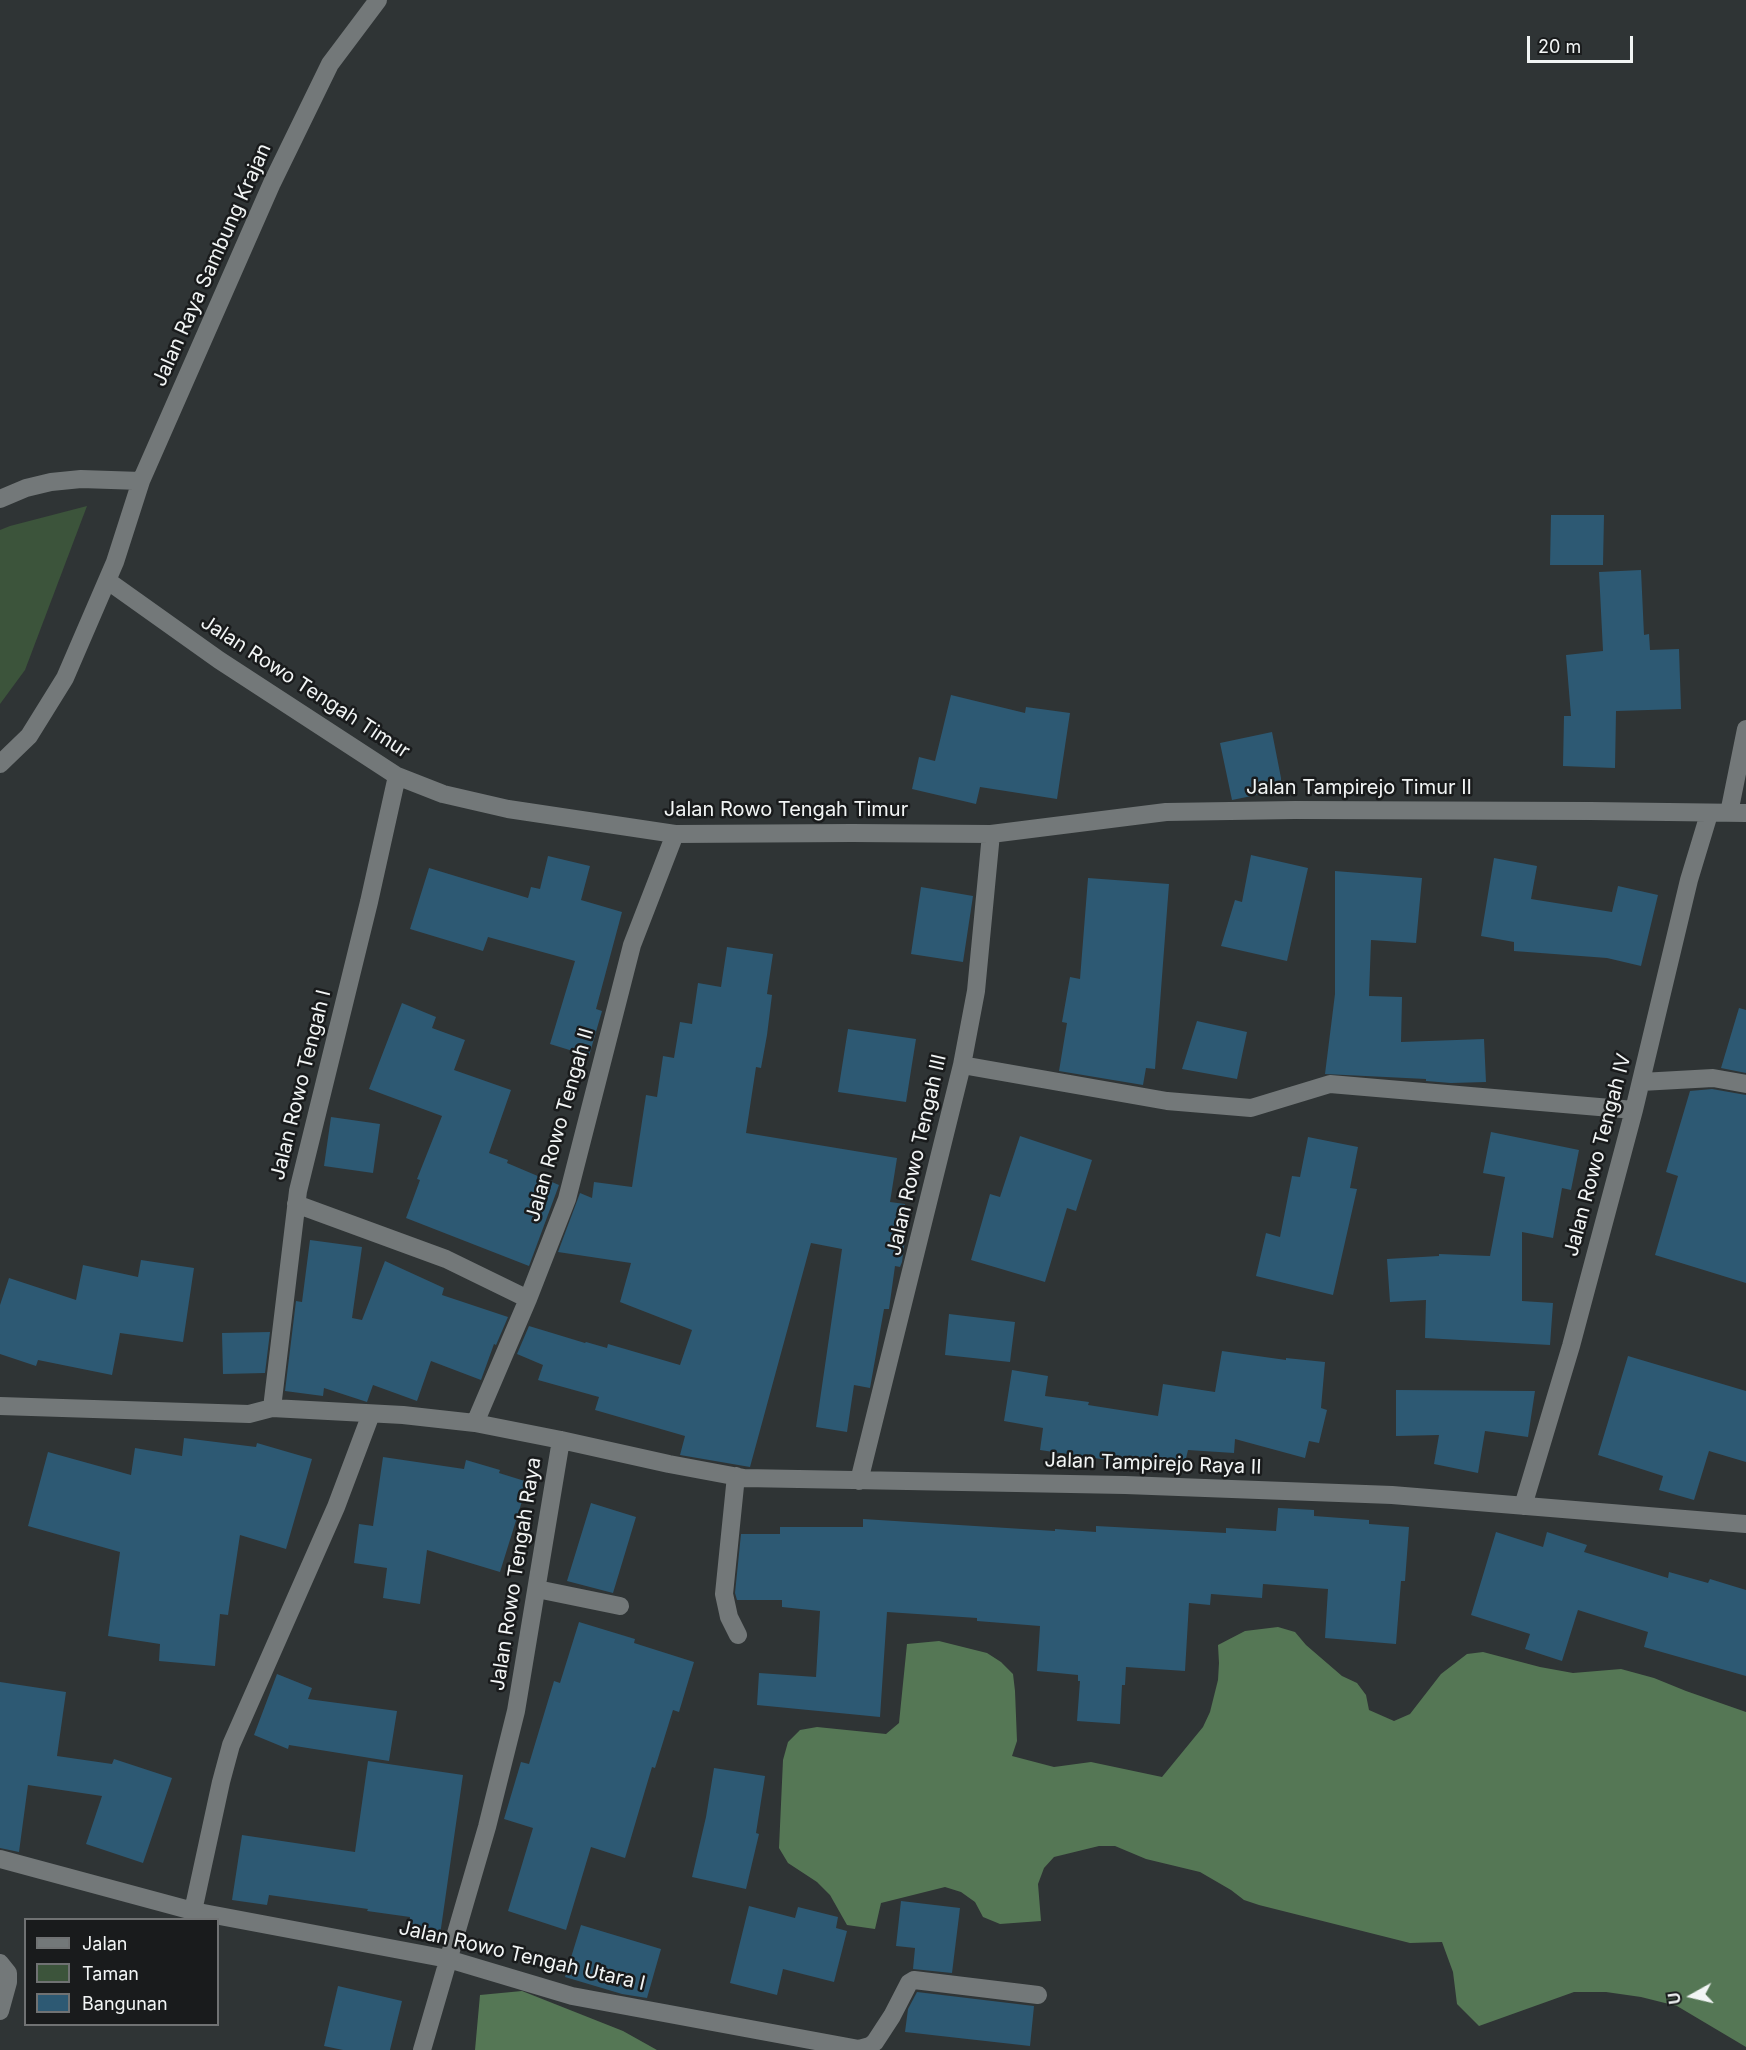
<!DOCTYPE html>
<html>
<head>
<meta charset="utf-8">
<style>
	body { margin:0 }
	#map { position:relative; width:1746px; height:2050px; overflow:hidden; background:#2f3435; font-family:Inter,sans-serif }
	canvas { display:block }
	.legend { position:absolute; left:24px; top:1918px; width:195px; height:108px; box-sizing:border-box; background:#191b1c; border:2px solid #707273; margin:0; padding:8px 10px; list-style:none; font-size:18px; color:#f2f5f5 }
	.legend li { display:flex; align-items:center; gap:12px; height:30px }
	.legend b { width:30px; border:2px solid #707273 }
	.north { position:absolute; left:1662px; top:1966px; width:60px; height:60px; -webkit-text-stroke:4px #191b1c; paint-order:stroke; rotate:262deg; font-size:16px; font-weight:700; line-height:24px; text-align:center; color:#f2f5f5 }
	.north::after { content:''; display:block; margin:auto; width:21px; height:27px; background:#f2f5f5; clip-path:polygon(50% 0,100% 100%,50% 72%,0 100%) }
	.scale { position:absolute; left:1527px; top:36px; width:106px; height:27px; box-sizing:border-box; border:3px solid #f2f5f5; border-top:0; padding-left:8px; font-size:18px; line-height:21px; white-space:nowrap; color:#f2f5f5; -webkit-text-stroke:4px #191b1c; paint-order:stroke }
</style>
</head>
<body>
<div id="map">
<canvas width="1746" height="2050"></canvas>
<ul class="legend">
<li><b style="height:8px;background:#737879"></b>Jalan</li>
<li><b style="height:16px;background:#3c543b"></b>Taman</li>
<li><b style="height:16px;background:#2d5973"></b>Bangunan</li>
</ul>
<div class="north">U</div>
<div class="scale">20 m</div>
</div>
<script>
const c = document.querySelector('canvas').getContext('2d');
c.lineJoin = 'round';
function fill(path, color) {
  c.fillStyle = color;
  c.fill(path, 'evenodd');
}
function poly(rows) {
  const path = new Path2D();
  for (const r of rows) {
    path.moveTo(r[0], r[1]);
    for (let i = 2; i < r.length; i += 2) path.lineTo(r[i], r[i + 1]);
  }
  return path;
}
function stroke(path, color, width, dash) {
  c.strokeStyle = color;
  c.lineWidth = width;
  c.lineCap = dash ? 'butt' : 'round';
  c.setLineDash(dash || []);
  c.stroke(path);
}
function drawText(font, color, halo, rows, align = 'center') {
  c.font = font + ' Inter,sans-serif';
  c.lineWidth = 5;
  c.setLineDash([]);
  c.textBaseline = 'middle';
  c.strokeStyle = halo;
  c.fillStyle = color;
  for (const [text, x, y, turn = 0] of rows) {
    c.save();
    c.translate(x, y);
    c.rotate((+turn || 0) * Math.PI / 180);
    c.textAlign = isNaN(turn) ? turn : align;
    if (halo) c.strokeText(text, 0, 0);
    c.fillText(text, 0, 0);
    c.restore();
  }
}
const green = poly([
	[87,506,25,670,0,704,0,530,10,526]
]);
const forest = poly([
	[1278,1627,1295,1632,1306,1645,1342,1676,1357,1683,1366,1695,1369,1710,1394,1721,1410,1714,1441,1674,1467,1654,1483,1652,1540,1667,1573,1673,1621,1669,1654,1678,1686,1691,1746,1712,1746,2047,1677,2006,1641,1997,1606,1992,1574,1992,1479,2026,1457,2004,1453,1972,1442,1942,1410,1943,1259,1905,1244,1900,1231,1890,1200,1872,1146,1859,1115,1846,1099,1846,1054,1857,1044,1868,1038,1884,1041,1921,1000,1924,983,1917,975,1902,961,1892,945,1887,881,1903,875,1929,847,1925,830,1895,817,1882,788,1863,779,1848,783,1760,788,1742,800,1730,817,1727,886,1734,899,1723,907,1644,939,1641,987,1653,1001,1662,1013,1674,1015,1691,1017,1741,1012,1756,1054,1767,1091,1762,1162,1777,1203,1727,1210,1712,1218,1680,1219,1663,1218,1645,1245,1631],
	[522,1991,623,2031,657,2050,475,2050,480,1995]
]);
const building = poly([
	[1551,515,1604,515,1603,565,1550,565],
	[1641,570,1644,635,1649,634,1650,650,1679,649,1681,709,1616,711,1615,768,1563,766,1564,716,1571,716,1566,655,1603,651,1599,572],
	[951,695,1025,713,1026,707,1070,713,1057,799,980,787,976,804,912,789,919,757,935,761],
	[1272,732,1281,778,1281,790,1232,800,1220,743],
	[1251,855,1308,868,1287,961,1221,946,1235,900,1242,902],
	[548,856,590,866,581,900,622,912,596,1009,602,1011,589,1056,550,1044,575,961,488,937,483,951,410,929,429,868,528,898,531,887,540,889],
	[1494,858,1537,866,1531,899,1612,912,1618,886,1658,895,1641,966,1607,958,1514,951,1514,942,1481,936],
	[1335,871,1422,878,1416,943,1371,940,1369,996,1402,997,1401,1042,1484,1039,1486,1082,1451,1083,1426,1081,1426,1079,1325,1074,1335,994],
	[1088,878,1169,884,1155,1069,1146,1068,1143,1085,1059,1071,1067,1023,1062,1022,1070,977,1080,979],
	[921,887,973,896,963,962,911,954],
	[727,947,773,954,767,994,772,995,767,1035,761,1068,756,1067,746,1133,897,1158,890,1202,905,1204,900,1238,905,1239,902,1262,900,1267,895,1266,889,1309,884,1309,870,1388,854,1385,847,1432,816,1427,842,1249,811,1243,750,1467,680,1455,685,1436,595,1410,599,1397,538,1380,543,1365,517,1354,529,1326,585,1343,586,1342,607,1348,608,1344,680,1365,692,1330,620,1302,631,1263,558,1252,580,1193,592,1198,594,1182,632,1187,646,1095,657,1097,663,1056,674,1058,680,1022,692,1024,698,983,721,987],
	[402,1003,436,1017,432,1028,465,1040,454,1070,511,1090,489,1153,508,1160,507,1163,559,1185,529,1266,406,1218,420,1180,417,1179,442,1116,369,1089],
	[1739,1008,1746,1010,1746,1073,1721,1068],
	[1197,1021,1247,1032,1237,1079,1182,1069],
	[848,1029,916,1039,906,1102,838,1092],
	[1712,1089,1746,1095,1746,1283,1655,1255,1678,1176,1666,1172,1690,1091],
	[331,1117,380,1124,373,1173,324,1166],
	[1491,1132,1579,1150,1571,1190,1562,1188,1553,1238,1522,1232,1522,1301,1553,1303,1550,1345,1425,1338,1426,1300,1390,1302,1387,1259,1439,1256,1439,1254,1490,1256,1505,1177,1483,1173],
	[1020,1136,1092,1160,1076,1211,1067,1208,1045,1282,971,1260,990,1194,1000,1197],
	[1308,1137,1358,1147,1350,1188,1357,1189,1333,1295,1256,1276,1266,1233,1280,1237,1292,1176,1300,1177],
	[310,1240,362,1247,352,1318,362,1320,385,1261,444,1288,442,1295,508,1317,496,1345,494,1344,481,1380,431,1361,417,1401,373,1385,367,1402,324,1388,323,1396,285,1391,296,1301,302,1302],
	[141,1260,194,1268,183,1342,120,1333,112,1375,38,1360,36,1366,0,1354,0,1305,9,1278,76,1300,83,1265,138,1277],
	[949,1314,1015,1322,1010,1362,945,1355],
	[270,1332,265,1373,223,1374,222,1333],
	[1222,1351,1286,1360,1286,1358,1325,1362,1321,1408,1327,1410,1319,1443,1309,1441,1305,1458,1235,1439,1234,1453,1188,1450,1183,1471,1129,1460,1128,1463,1040,1450,1043,1428,1004,1421,1012,1370,1048,1376,1045,1396,1089,1402,1088,1405,1158,1416,1163,1384,1215,1392],
	[1628,1356,1746,1391,1746,1462,1709,1451,1694,1500,1659,1490,1663,1476,1598,1455],
	[1396,1390,1535,1391,1528,1437,1485,1431,1478,1473,1434,1464,1439,1435,1396,1436],
	[184,1438,256,1447,257,1443,312,1459,286,1549,240,1535,228,1615,220,1614,215,1666,159,1661,160,1644,108,1636,120,1552,28,1526,48,1452,131,1475,135,1448,182,1456],
	[383,1457,464,1469,466,1460,500,1470,499,1473,528,1482,500,1572,427,1550,420,1604,383,1598,387,1568,354,1563,359,1524,373,1526],
	[591,1503,636,1517,613,1593,567,1581],
	[1278,1508,1314,1510,1314,1516,1369,1520,1369,1524,1409,1527,1405,1581,1401,1581,1396,1644,1325,1638,1328,1589,1263,1584,1262,1598,1211,1594,1210,1605,1189,1603,1185,1671,1126,1667,1125,1685,1122,1685,1120,1724,1077,1721,1080,1681,1078,1681,1078,1675,1037,1671,1040,1626,977,1621,977,1618,887,1612,880,1717,757,1705,759,1673,816,1677,820,1611,782,1607,782,1600,737,1600,735,1593,741,1534,780,1534,780,1527,863,1527,863,1519,1055,1531,1055,1529,1096,1532,1096,1526,1226,1533,1226,1528,1276,1531],
	[1496,1532,1543,1547,1547,1532,1587,1545,1584,1552,1668,1578,1669,1572,1708,1583,1710,1579,1746,1590,1746,1676,1644,1647,1648,1632,1578,1610,1562,1661,1525,1649,1530,1634,1471,1615],
	[579,1622,635,1639,634,1643,694,1662,679,1712,673,1710,655,1768,652,1767,625,1858,591,1847,566,1930,508,1911,533,1828,504,1819,521,1762,529,1764,554,1681,560,1683],
	[277,1674,312,1688,308,1699,397,1711,389,1761,289,1745,288,1749,254,1735],
	[0,1682,66,1692,57,1756,112,1764,114,1759,172,1778,143,1863,86,1844,102,1796,28,1785,19,1852,0,1848],
	[368,1761,463,1775,440,1935,409,1930,410,1917,367,1911,368,1909,269,1895,267,1905,232,1900,242,1835,355,1852],
	[714,1768,765,1776,756,1833,759,1834,746,1889,692,1877,706,1817],
	[901,1901,960,1908,952,1973,913,1969,915,1948,896,1946],
	[749,1906,795,1918,798,1907,838,1917,836,1928,847,1931,834,1982,783,1969,777,1995,730,1983],
	[581,1925,661,1949,647,1998,622,1994,565,1977],
	[338,1986,402,2001,390,2050,343,2050,324,2046],
	[917,1992,1034,2006,1030,2046,905,2032,908,2009]
]);
const street = poly([
	[0,499,26,488,51,482,81,479,141,481],
	[108,581,219,660,397,776,443,794,508,809,675,834,852,833,991,834,1166,812,1295,810,1590,811,1746,813],
	[0,764,29,736,65,678,115,562,141,481,272,183,330,64,378,0],
	[1729,813,1746,729],
	[962,1065,1167,1101,1251,1108,1330,1084,1634,1110],
	[1641,1082,1713,1078,1746,1084],
	[296,1204,446,1259,528,1299],
	[0,1406,249,1414,272,1408,403,1415,475,1423,561,1440,669,1464,744,1478,1125,1485,1392,1495,1746,1524],
	[272,1408,298,1191,369,902,397,776],
	[475,1423,528,1299,567,1199,632,945,675,834],
	[736,1476,724,1594,729,1617,738,1635],
	[859,1481,962,1065,976,991,991,834],
	[1523,1506,1571,1346,1634,1110,1689,880,1709,814],
	[537,1589,620,1606],
	[0,1859,193,1911,448,1959,572,1996,859,2049,870,2046,875,2042,892,2016,909,1983,914,1980,1038,1995],
	[193,1911,221,1782,231,1745,336,1507,371,1414],
	[0,1963,8,1973,8,1982,0,2011],
	[422,2050,487,1827,516,1711,561,1440]
]);
const streetNames = [
	["Jalan Raya Sambung Krajan",212,265,-66],
	["Jalan Rowo Tengah Timur",305,687,33],
	["Jalan Tampirejo Timur II",1359,788],
	["Jalan Rowo Tengah Timur",786,810],
	["Jalan Rowo Tengah I",301,1085,-76],
	["Jalan Rowo Tengah II",560,1125,-74],
	["Jalan Rowo Tengah III",917,1155,-77],
	["Jalan Rowo Tengah IV",1598,1155,-75],
	["Jalan Tampirejo Raya II",1153,1464,2],
	["Jalan Rowo Tengah Raya",516,1574,-81],
	["Jalan Rowo Tengah Utara I",522,1956,13]
];
fill(green, '#3c543b');
fill(forest, '#575');
fill(building, '#2d5973');
stroke(street, '#737879', 18);
drawText('20px', '#f2f5f5', '#191b1c', streetNames);
</script>
</body>
</html>
